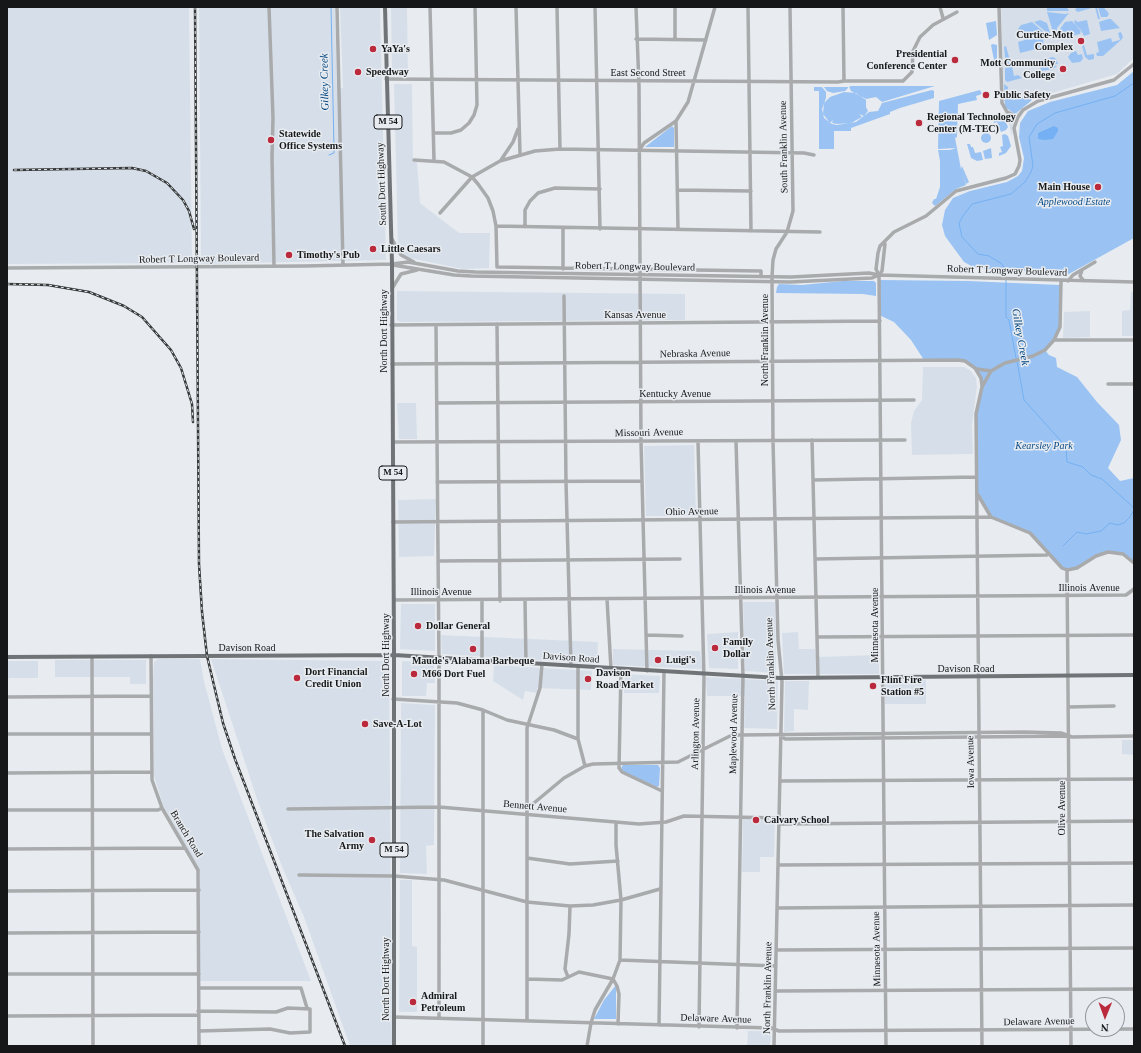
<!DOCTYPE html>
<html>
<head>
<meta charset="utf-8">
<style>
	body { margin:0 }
	#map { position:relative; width:1141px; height:1053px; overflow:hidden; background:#e8ecf0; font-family:Georgia,serif }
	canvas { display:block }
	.frame { position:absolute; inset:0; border:8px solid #151718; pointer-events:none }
	.north { position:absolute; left:1085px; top:997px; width:40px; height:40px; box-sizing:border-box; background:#e8ecf0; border:1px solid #94979a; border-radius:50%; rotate:181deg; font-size:11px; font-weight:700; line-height:16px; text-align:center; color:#151718 }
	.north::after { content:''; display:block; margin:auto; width:14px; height:18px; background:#bb2a3c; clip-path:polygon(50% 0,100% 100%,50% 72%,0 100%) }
</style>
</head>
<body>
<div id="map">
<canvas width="1141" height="1053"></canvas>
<div class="frame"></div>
<div class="north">N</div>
</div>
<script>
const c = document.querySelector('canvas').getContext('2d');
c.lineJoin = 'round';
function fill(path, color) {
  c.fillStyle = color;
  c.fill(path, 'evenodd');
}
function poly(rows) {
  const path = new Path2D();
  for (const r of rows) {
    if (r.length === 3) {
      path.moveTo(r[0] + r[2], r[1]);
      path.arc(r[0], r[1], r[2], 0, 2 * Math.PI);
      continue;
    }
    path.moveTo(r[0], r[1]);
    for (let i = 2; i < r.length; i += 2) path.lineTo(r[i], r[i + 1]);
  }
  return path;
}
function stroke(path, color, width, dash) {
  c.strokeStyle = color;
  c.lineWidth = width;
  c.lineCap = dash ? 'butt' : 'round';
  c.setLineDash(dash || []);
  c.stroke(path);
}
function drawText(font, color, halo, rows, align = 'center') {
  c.font = font + ' Georgia,serif';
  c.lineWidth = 3;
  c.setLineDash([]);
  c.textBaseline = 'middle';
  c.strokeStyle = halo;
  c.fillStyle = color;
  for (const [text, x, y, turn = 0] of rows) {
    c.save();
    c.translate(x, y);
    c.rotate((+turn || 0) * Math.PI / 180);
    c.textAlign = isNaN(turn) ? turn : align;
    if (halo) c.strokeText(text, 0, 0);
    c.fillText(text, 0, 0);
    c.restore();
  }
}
const built = poly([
	[7,7,189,7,192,263,7,264],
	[199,7,335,7,337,89,343,88,340,7,380,7,386,260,201,264],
	[391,7,407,7,408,74,392,75],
	[1001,7,1134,7,1134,58,1117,74,1032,99,1025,103,1013,123,1012,137,1004,103],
	[394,84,412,84,413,162,417,162,420,203,459,233,490,233,489,268,463,269,405,257,398,247],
	[397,291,685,294,685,320,401,322,397,320],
	[1131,292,1134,292,1134,336,1122,336,1122,311,1130,310],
	[1090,311,1090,337,1063,338,1064,312],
	[923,367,964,367,970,370,976,378,977,387,972,425,973,454,912,455,911,423,914,411,922,400],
	[397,403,416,403,417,439,399,439],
	[694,445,696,516,646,516,644,446],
	[436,499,434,556,399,557,398,500],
	[743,602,775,602,776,673,745,671],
	[401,604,435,604,435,651,400,649],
	[738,632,738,669,709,668,707,634],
	[798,632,799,649,815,649,816,657,879,655,879,674,784,674,782,633],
	[441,635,598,642,597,664,442,654],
	[613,649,700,651,702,669,613,665],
	[158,659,200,659,204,681,222,749,311,981,200,981,200,872,163,805,154,776,153,676,154,662],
	[211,659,389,661,392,1046,350,1046,304,917,283,869,258,802],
	[55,660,146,660,146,684,130,684,130,677,55,677],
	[7,661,38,661,38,678,10,678,7,680],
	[402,661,434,662,435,683,427,683,426,696,402,696],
	[494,665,592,671,591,690,537,688,537,693,525,691,523,700,493,681],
	[625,674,660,676,659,693,624,693],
	[706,677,778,681,777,729,744,728,745,696,707,696],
	[926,680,926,704,885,704,885,681],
	[785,681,809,681,808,710,794,709,794,731,784,732],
	[401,703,435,705,434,845,426,846,427,874,400,873],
	[1122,740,1134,740,1134,755,1122,754],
	[743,819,775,820,774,857,760,857,760,872,742,872],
	[400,880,412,880,412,946,417,947,417,1012,399,1012],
	[748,1031,771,1031,770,1046,747,1046]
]);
const green = poly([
	[1047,7,1067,7,1069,11,1047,11],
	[1077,7,1097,7,1100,19,1098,19,1095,7,1078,12,1075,10],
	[1098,7,1103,7,1107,11,1109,14,1107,17,1101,17],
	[1047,12,1065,14,1069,13,1057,28,1057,30,1053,32],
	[1108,19,1111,19,1120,28,1101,31,1099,22],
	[1040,20,1047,23,1051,36,1034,22],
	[1076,20,1077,22,1087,20,1090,34,1084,36,1081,30,1075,24,1074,21],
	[996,21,997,35,989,40,986,23],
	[1072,21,1081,31,1080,34,1062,38,1060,29,1065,22],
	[1032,22,1046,34,1043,39,1044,47,1020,53,1018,42,1025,40,1022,31,1019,32,1018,29,1021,25],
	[1121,32,1123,37,1121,40,1103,56,1097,56,1096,53,1099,52,1097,42,1111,38,1112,42,1120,40,1118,33],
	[993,44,997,45,997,65,995,65,991,45],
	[1084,45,1087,55,1094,54,1094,59,1089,60,1085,57,1082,46],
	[1006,46,1011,64,1006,66,1004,47],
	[1076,51,1078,55,1082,54,1083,59,1080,62,1072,63,1068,57,1071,53],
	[1053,57,1056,59,1058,64,1039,65,1039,60],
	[1051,65,1057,66,1053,69,1041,71,1040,66],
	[1012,66,1014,76,1018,75,1022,78,1007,82,1005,80,1005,68],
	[1134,71,1134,238,1067,275,1029,271,975,268,964,262,945,236,942,225,945,210,953,198,970,191,1007,182,1018,176,1022,171,1024,158,1019,137,1020,123,1028,111,1050,102,1117,85],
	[1004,84,1008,87,1008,94,1016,99,1035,95,1031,101,1015,114,1005,107],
	[851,86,935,86,882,102,876,97,866,99,851,91,849,87],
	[814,87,822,87,826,92,826,98,822,109,824,118,832,124,837,125,856,122,869,112,878,111,882,103,932,90,934,91,934,98,900,108,890,112,890,114,851,128,851,131,834,131,834,149,819,149,819,91,814,91],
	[824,87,848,87,848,88,845,91,833,93,827,91],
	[980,90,982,94,976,96,977,100,958,104,957,137,955,138,961,169,962,166,969,182,966,184,962,170,966,185,956,189,935,206,932,203,934,199,936,199,940,187,940,161,938,150,950,150,956,148,938,149,939,101],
	[844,92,856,93,866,100,866,107,868,111,864,116,859,114,862,117,851,123,837,124,832,123,833,120,830,123,823,114,824,103,830,97],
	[1003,115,1008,127,1006,130,1001,132,997,122,994,123,993,117],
	[672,126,674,128,674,147,645,147],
	[986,138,5],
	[1005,134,1008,136,1011,146,1006,153,999,156,999,153,1002,152,1000,147,1003,146,1002,135],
	[967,144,970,144,971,147,973,147,975,153,981,152,983,160,977,161,971,158],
	[991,148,992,158,985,159,983,151],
	[879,280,968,281,1060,285,1060,327,1054,340,1045,350,1049,355,1056,358,1057,367,1077,377,1097,402,1119,425,1121,440,1108,468,1120,481,1134,478,1134,563,1123,554,1102,553,1081,567,1067,570,1062,568,1030,533,991,517,976,492,976,414,982,387,979,373,965,361,924,360,911,340,894,322,879,315],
	[843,281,874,281,876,283,876,296,863,294,776,293,777,287,779,284,802,285],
	[623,765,658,765,660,768,659,786,657,787,624,772,621,768],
	[616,985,616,1019,594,1019,604,1000]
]);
const water = poly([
	[1054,126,1058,128,1058,131,1053,139,1045,140,1038,139,1038,133]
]);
const stream = poly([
	[329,155,334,153,334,149,331,7],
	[1006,276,1006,271,1002,264,989,256,978,254,962,237,959,223,963,216,972,204,1011,194,1025,182,1031,172,1033,166,1029,137,1037,124,1055,113,1115,96,1134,83],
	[1006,279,1006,317,1009,320,1016,358],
	[1017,361,1024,400,1061,441,1066,448,1067,462,1083,467,1091,475,1102,479,1134,508],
	[1063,546,1077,532,1086,534,1101,531,1110,523,1118,525,1124,523,1130,517,1134,510]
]);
const minor = poly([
	[269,7,273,118,272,157,274,266],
	[337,7,343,264],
	[430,7,434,160],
	[516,7,520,154],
	[557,7,560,149],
	[595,7,600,229],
	[636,7,639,86,641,442,647,671],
	[675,7,675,40],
	[748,7,751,231],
	[843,7,844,81],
	[940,7,943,18],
	[999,7,1002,103,1007,112,1018,117],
	[636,39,706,40],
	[386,79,838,82,844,81,903,81,912,72,913,51,920,37,933,25,957,12],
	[676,121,678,229],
	[434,133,451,133,461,130,469,123,474,115,477,105,475,7],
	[640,149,644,143,676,121,688,102,715,7],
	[414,160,444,162,472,177,478,184,488,198,493,211,496,226,497,267,761,271,761,277],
	[501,160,513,142,518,129],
	[678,190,751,191],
	[440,213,472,177,500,161,535,151,560,149,804,153,814,155],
	[496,226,820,232],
	[525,227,525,210,530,201,538,193,555,188,600,189],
	[563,228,563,269],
	[392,239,401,255,414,262],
	[885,244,882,271,879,275,886,1046],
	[393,265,454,275,471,276,790,282,872,278,879,275,1134,282],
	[7,268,305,266,392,264,408,262,458,271,475,272,791,277,869,273,879,275],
	[1082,270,1080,276,1084,281],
	[879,275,876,269,878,253,880,246,894,232,926,216,956,191,1006,178,1015,174,1019,166,1020,160,1014,128,1018,117,1023,110,1038,101,1114,80,1134,64],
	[1068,281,1073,275,1095,262],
	[393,287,401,274,417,270],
	[564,296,566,482,571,666],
	[497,324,500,601],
	[391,325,880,321],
	[436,325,439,662,439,1018],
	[1054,340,1134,340],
	[392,364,958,360,965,361,975,368,981,378,982,386],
	[977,369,991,371],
	[1108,384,1134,384],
	[437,403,914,400],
	[812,440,818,677],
	[698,441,704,678,699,1027],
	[736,441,743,676,737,1028],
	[393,442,905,440],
	[813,480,976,477],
	[437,482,642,481],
	[978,495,991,517,1030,533,1062,568,1067,570,1077,568,1096,556,1108,552,1123,554,1134,563],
	[393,522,991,517],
	[815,559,1047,555],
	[439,561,680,559],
	[1067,570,1071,1046],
	[607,599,611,669],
	[394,600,1126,595,1134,589],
	[482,600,482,661],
	[525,600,526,663],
	[646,635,682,636],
	[818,637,1134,635],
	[151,656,152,780,162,808,198,870,199,1046],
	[92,657,93,1046],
	[578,666,578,739,585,766],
	[621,669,619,768,622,772,662,791],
	[7,697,151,696],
	[393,699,457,703,483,710,507,720,554,730,578,739],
	[1068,707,1114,706],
	[7,734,151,734],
	[780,735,785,739,1069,736],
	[7,773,151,772],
	[780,781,1134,779],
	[528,808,564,778,585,766,593,764,678,762,730,736,739,735,1024,732,1061,733,1072,737,1134,736],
	[288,809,439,807,639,824,666,822,684,816,779,818],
	[7,810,158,810,162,808],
	[779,824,1134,821],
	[7,849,185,848],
	[527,858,570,864,618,861],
	[778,865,1134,863],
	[299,875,394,876,444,880,527,902,570,906,593,905,621,900,660,889],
	[7,891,199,890],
	[778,908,1134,905],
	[7,933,199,932],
	[777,950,1134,948],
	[620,960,776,966],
	[7,974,199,974],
	[568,977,565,969,569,934,570,906],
	[527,979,562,980,579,972,613,979,617,986,619,994,618,1024],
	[199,988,301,988,307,1008],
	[776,991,1134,989],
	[198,1011,276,1012,288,1008,310,1009,310,1032,290,1033,270,1029,199,1031],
	[7,1016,199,1015],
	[394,1017,771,1028,779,1031,1134,1029],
	[527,1021,527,728,540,688,542,664],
	[659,1025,664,672],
	[483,1046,483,710],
	[587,1046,591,1023,595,1010,613,979,620,960,621,900,616,845,616,822],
	[774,1046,782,682,778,640,773,441,772,277,773,260,776,249,787,232,793,211,790,7],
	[982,1046,976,414,982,387,991,371,1005,363,1033,356,1045,350,1054,340,1060,327,1061,281]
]);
const major = poly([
	[385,7,392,264,394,650,394,1046],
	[7,657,394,655,780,678,1134,675]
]);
const rail = poly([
	[195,7,199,564,202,612,207,656,223,723,235,759,345,1046],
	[14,170,132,168,146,171,167,183,183,200,189,211,194,229],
	[7,284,48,285,89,292,124,306,142,317,171,350,181,368,192,404,193,422]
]);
const markers = [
	[1081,41,4,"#bb2a3c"],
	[373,49,4,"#bb2a3c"],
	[955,60,4,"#bb2a3c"],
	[1063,69,4,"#bb2a3c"],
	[358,72,4,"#bb2a3c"],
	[986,95,4,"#bb2a3c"],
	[919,123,4,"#bb2a3c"],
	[271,140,4,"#bb2a3c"],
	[1098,187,4,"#bb2a3c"],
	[373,249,4,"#bb2a3c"],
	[289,255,4,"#bb2a3c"],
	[418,626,4,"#bb2a3c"],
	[715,648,4,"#bb2a3c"],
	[473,649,4,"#bb2a3c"],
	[658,660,4,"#bb2a3c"],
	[414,674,4,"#bb2a3c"],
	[297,678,4,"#bb2a3c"],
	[588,679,4,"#bb2a3c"],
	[873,686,4,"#bb2a3c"],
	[365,724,4,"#bb2a3c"],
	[756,820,4,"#bb2a3c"],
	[372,840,4,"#bb2a3c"],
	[413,1002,4,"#bb2a3c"]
];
const shields = [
	[388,122,28],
	[393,473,28],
	[394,850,28]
];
const shieldNames = [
	["M 54",388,122],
	["M 54",393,473],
	["M 54",394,850]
];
const poiNames = [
	["Curtice-Mott",1073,35,"right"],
	["Complex",1073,47,"right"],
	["YaYa's",381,49],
	["Presidential",947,54,"right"],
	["Conference Center",947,66,"right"],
	["Mott Community",1055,63,"right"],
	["College",1055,75,"right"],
	["Speedway",366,72],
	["Public Safety",994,95],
	["Regional Technology",927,117],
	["Center (M-TEC)",927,129],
	["Statewide",279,134],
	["Office Systems",279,146],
	["Main House",1090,187,"right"],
	["Little Caesars",381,249],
	["Timothy's Pub",297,255],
	["Dollar General",426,626],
	["Family",723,642],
	["Dollar",723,654],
	["Luigi's",666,660],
	["Maude's Alabama Barbeque",473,661,"center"],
	["Dort Financial",305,672],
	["Credit Union",305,684],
	["Davison",596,673],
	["Road Market",596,685],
	["M66 Dort Fuel",422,674],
	["Flint Fire",881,680],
	["Station #5",881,692],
	["Save-A-Lot",373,724],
	["Calvary School",764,820],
	["The Salvation",364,834,"right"],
	["Army",364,846,"right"],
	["Admiral",421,996],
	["Petroleum",421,1008]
];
const streetNames = [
	["East Second Street",648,73],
	["South Franklin Avenue",784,147,-91],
	["South Dort Highway",382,184,-92],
	["Robert T Longway Boulevard",199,259,-1],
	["Robert T Longway Boulevard",635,267,1],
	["Robert T Longway Boulevard",1007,271,2],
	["Kansas Avenue",635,315],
	["North Dort Highway",384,331,-90],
	["North Franklin Avenue",765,340,-90],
	["Nebraska Avenue",695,354,-1],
	["Kentucky Avenue",675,394],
	["Missouri Avenue",649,433,-1],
	["Ohio Avenue",692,512,-1],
	["Illinois Avenue",1089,588],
	["Illinois Avenue",765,590],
	["Illinois Avenue",441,592],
	["Minnesota Avenue",875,625,-90],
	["Davison Road",247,648],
	["North Dort Highway",386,655,-90],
	["Davison Road",571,658,4],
	["North Franklin Avenue",771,664,-92],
	["Davison Road",966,669],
	["Arlington Avenue",696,734,-89],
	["Maplewood Avenue",734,734,-89],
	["Iowa Avenue",971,762,-91],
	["Bennett Avenue",535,807,5],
	["Olive Avenue",1062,808,-90],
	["Branch Road",186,834,59],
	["Minnesota Avenue",877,949,-91],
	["North Dort Highway",386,979,-90],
	["North Franklin Avenue",768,988,-89],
	["Delaware Avenue",716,1019,2],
	["Delaware Avenue",1039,1022,-1]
];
const parkNames = [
	["Applewood Estate",1074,202],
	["Kearsley Park",1044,446]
];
const waterNames = [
	["Gilkey Creek",325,82,-91],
	["Gilkey Creek",1020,337,80]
];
fill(built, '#d6dfe9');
fill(green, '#9ac3f3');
fill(water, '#74b0f3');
stroke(stream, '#74b0f3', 1);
stroke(minor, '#a8aaac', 3.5);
stroke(major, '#717477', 4);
stroke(rail, '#363839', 2.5);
stroke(rail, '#e8ecf0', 1, [3]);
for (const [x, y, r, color] of markers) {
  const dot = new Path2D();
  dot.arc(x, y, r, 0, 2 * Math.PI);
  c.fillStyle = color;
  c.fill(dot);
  stroke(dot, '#e8ecf0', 1.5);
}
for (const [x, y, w] of shields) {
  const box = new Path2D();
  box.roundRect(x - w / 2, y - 7, w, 14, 3);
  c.fillStyle = '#e8ecf0';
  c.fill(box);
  stroke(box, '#151718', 1);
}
drawText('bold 9px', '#151718', null, shieldNames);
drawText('bold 10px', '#151718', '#e8ecf0', poiNames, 'left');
drawText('10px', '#151718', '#e8ecf0', streetNames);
drawText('italic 10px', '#084a86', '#e8ecf0', parkNames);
drawText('italic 11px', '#004581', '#e8ecf0', waterNames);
</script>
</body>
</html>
